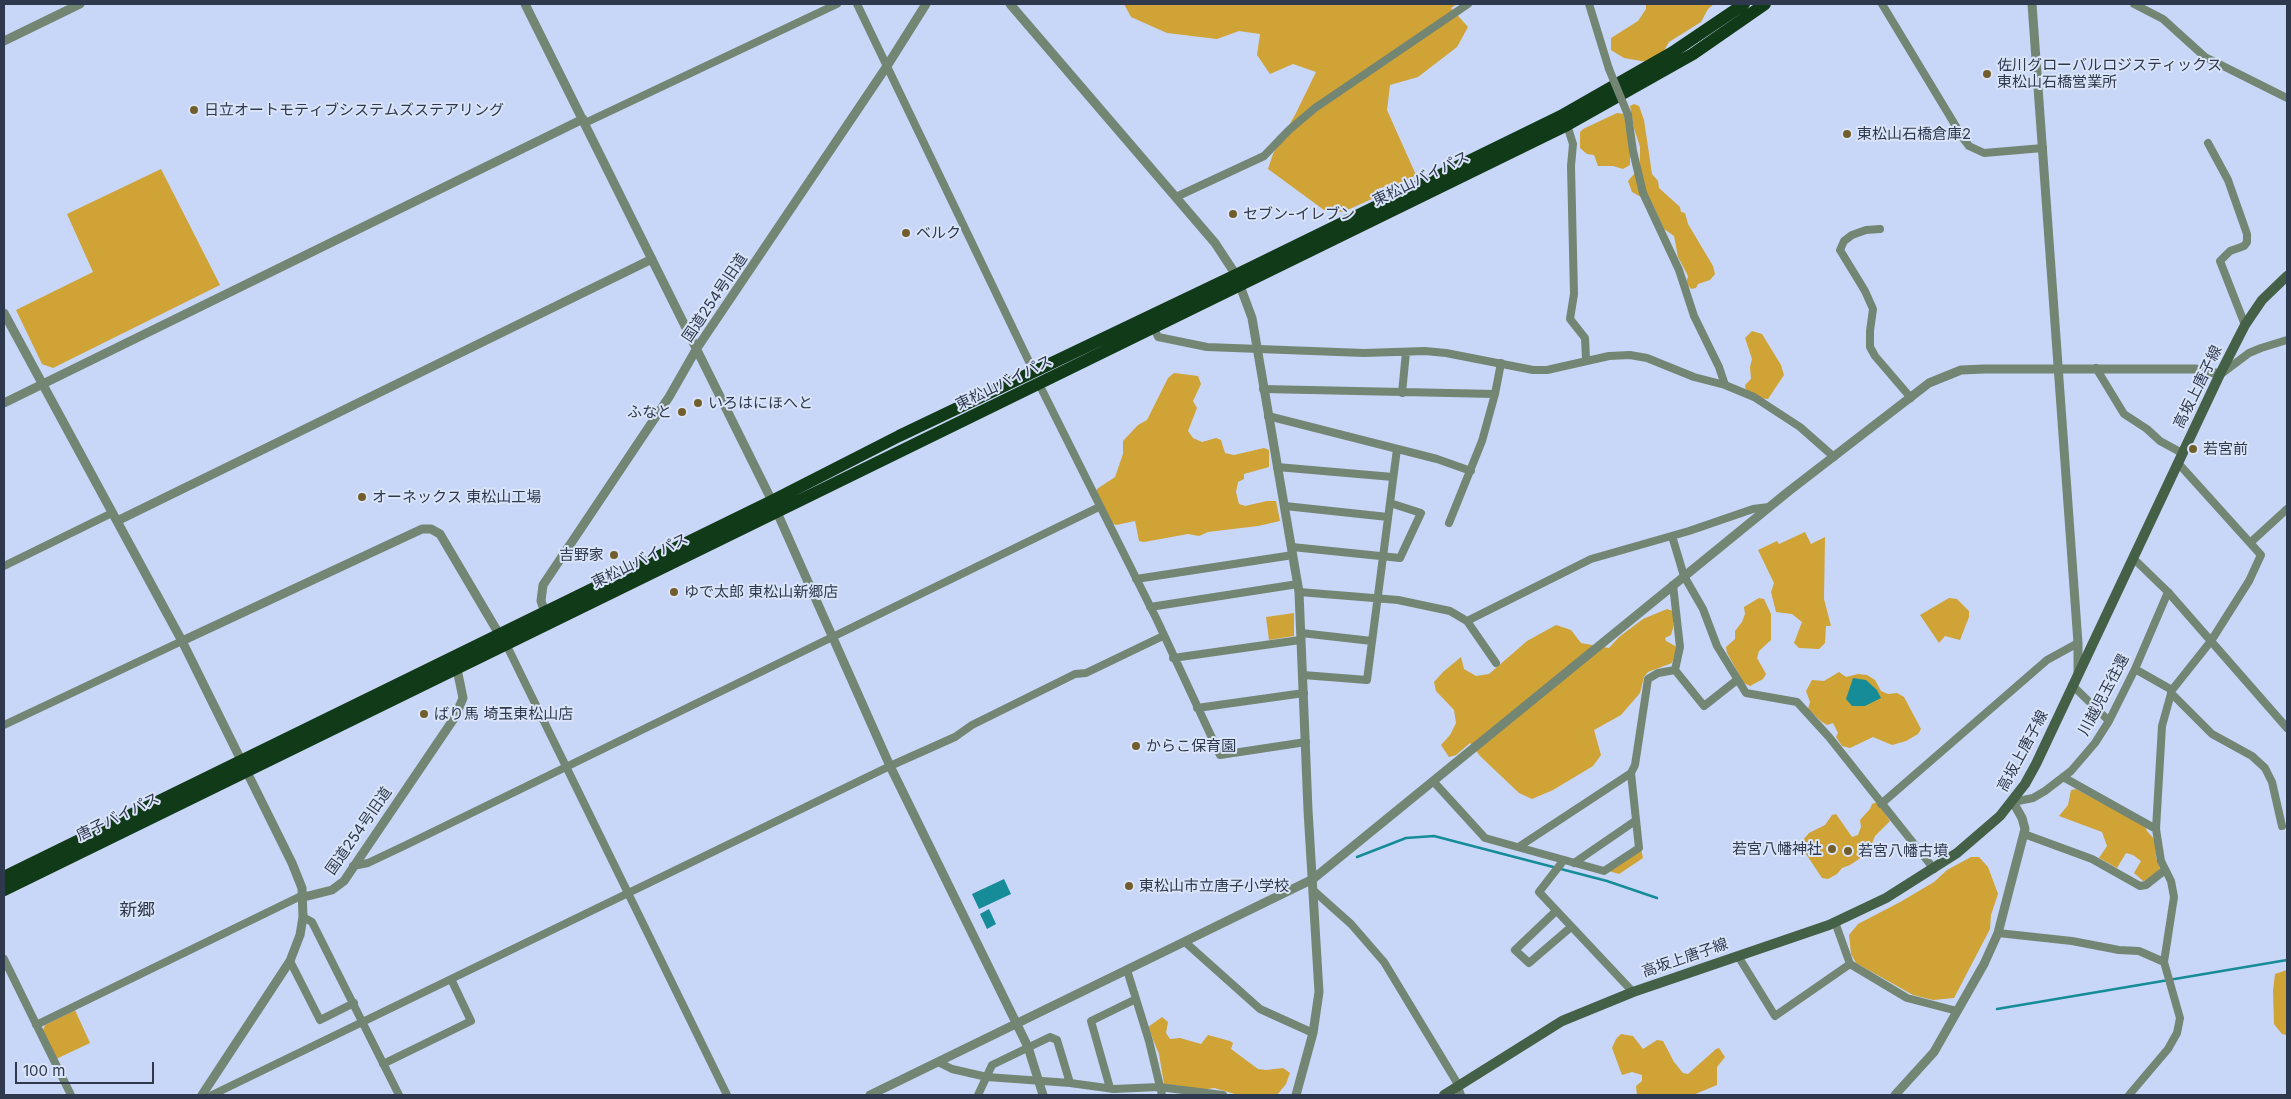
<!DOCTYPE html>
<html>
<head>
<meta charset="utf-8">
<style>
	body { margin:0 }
	#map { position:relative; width:2291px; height:1099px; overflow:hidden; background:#c8d6f7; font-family:Inter,sans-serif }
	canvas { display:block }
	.frame { position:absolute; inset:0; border:5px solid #2f394e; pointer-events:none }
	.scale { position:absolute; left:15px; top:1062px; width:139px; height:22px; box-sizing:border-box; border:2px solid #2f394e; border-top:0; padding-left:6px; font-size:15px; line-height:18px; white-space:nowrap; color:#2f394e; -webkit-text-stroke:4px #dae4f9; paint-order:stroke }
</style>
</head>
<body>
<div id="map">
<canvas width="2291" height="1099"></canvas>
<div class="frame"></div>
<div class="scale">100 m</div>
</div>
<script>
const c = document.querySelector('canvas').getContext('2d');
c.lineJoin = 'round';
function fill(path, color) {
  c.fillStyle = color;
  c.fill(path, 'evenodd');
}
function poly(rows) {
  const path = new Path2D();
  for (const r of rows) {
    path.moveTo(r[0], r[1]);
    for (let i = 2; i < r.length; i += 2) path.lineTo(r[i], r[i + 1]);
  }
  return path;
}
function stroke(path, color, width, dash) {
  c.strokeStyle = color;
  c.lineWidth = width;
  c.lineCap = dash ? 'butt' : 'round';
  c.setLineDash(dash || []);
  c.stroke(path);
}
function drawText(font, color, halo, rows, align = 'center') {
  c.font = font + ' Inter,"Noto Sans JP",sans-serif';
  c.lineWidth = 4;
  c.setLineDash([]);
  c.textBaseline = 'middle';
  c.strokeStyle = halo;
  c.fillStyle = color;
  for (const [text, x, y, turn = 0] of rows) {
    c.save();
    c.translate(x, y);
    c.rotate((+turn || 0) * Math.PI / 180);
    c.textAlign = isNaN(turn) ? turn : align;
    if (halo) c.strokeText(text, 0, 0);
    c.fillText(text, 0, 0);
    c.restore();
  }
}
const green = poly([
	[1124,4,1457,4,1451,8,1468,27,1457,47,1418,77,1390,85,1387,110,1416,175,1398,185,1379,188,1374,198,1343,212,1324,210,1268,169,1273,154,1296,113,1316,72,1293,64,1270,74,1257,55,1260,34,1239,31,1217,39,1167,33,1131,17],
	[1646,4,1714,4,1708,9,1701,22,1669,42,1662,54,1647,62,1624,58,1611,50,1611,38,1638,21,1646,9],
	[1634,104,1639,106,1644,120,1652,174,1658,181,1659,188,1680,207,1681,212,1685,213,1688,224,1713,266,1715,274,1710,280,1698,284,1696,288,1691,289,1686,283,1688,276,1678,257,1674,236,1664,229,1652,203,1632,192,1628,181,1640,167,1640,147,1634,128,1630,106],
	[1617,113,1624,114,1630,150,1630,165,1623,169,1613,166,1598,166,1594,155,1587,154,1580,148,1580,132,1583,129],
	[161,169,220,285,53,368,42,364,16,310,93,272,67,214],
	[1752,331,1762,334,1781,365,1784,375,1768,399,1751,397,1746,391,1745,385,1751,379,1750,367,1752,359,1745,338],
	[1174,373,1198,376,1201,384,1193,401,1197,408,1188,431,1193,438,1202,442,1216,438,1221,440,1225,453,1234,455,1264,448,1269,450,1269,467,1244,474,1244,479,1238,482,1236,492,1239,504,1245,506,1267,501,1276,501,1280,521,1258,526,1208,532,1199,536,1188,534,1144,542,1139,541,1135,521,1116,525,1112,523,1096,493,1097,489,1115,477,1123,454,1123,441,1138,425,1147,420,1168,378],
	[1805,532,1811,544,1825,537,1824,599,1831,626,1826,626,1825,643,1819,649,1799,648,1794,643,1802,622,1792,614,1776,612,1771,592,1774,583,1758,550,1777,541,1779,544],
	[1759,598,1764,599,1771,614,1771,640,1759,651,1757,658,1766,674,1763,679,1750,686,1744,683,1727,653,1726,647,1735,639,1735,631,1742,622,1745,614,1744,607],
	[1949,598,1957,599,1969,611,1969,617,1960,640,1945,636,1939,643,1920,615],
	[1667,609,1673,611,1673,628,1671,635,1665,638,1666,641,1677,647,1672,663,1648,672,1644,677,1640,693,1621,715,1594,730,1601,755,1593,766,1553,790,1532,799,1519,793,1480,756,1470,743,1456,755,1449,757,1441,745,1450,735,1456,723,1454,710,1436,691,1434,682,1443,672,1461,657,1464,669,1476,676,1489,674,1527,641,1556,625,1571,630,1581,643,1609,648,1619,637,1643,619],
	[1294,613,1294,636,1269,640,1266,617],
	[1839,672,1846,677,1858,674,1867,675,1875,680,1881,691,1888,694,1897,693,1904,697,1921,729,1918,734,1906,741,1892,745,1873,737,1850,748,1842,746,1836,737,1838,733,1833,723,1827,725,1822,722,1808,709,1810,702,1806,691,1812,680,1824,681],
	[2076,789,2145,826,2147,831,2155,840,2156,857,2160,869,2148,880,2143,881,2134,873,2141,861,2133,855,2126,853,2117,868,2099,858,2107,846,2102,832,2059,816,2068,805,2071,790],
	[1877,802,1890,821,1875,836,1868,853,1850,865,1842,868,1837,874,1828,879,1822,878,1806,854,1803,840,1809,833,1825,825,1832,815,1836,814,1852,837,1858,835,1861,827,1860,820,1870,809,1872,804],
	[1641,849,1643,858,1619,874,1609,871],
	[1971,857,1979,857,1988,867,1998,894,1991,915,1990,929,1954,998,1933,1000,1913,995,1856,963,1851,954,1849,935,1858,924,1902,901,1934,882,1947,870],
	[2287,970,2287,1035,2282,1034,2274,1024,2273,991,2275,974],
	[75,1010,90,1043,56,1059,43,1030,45,1025],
	[1162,1017,1168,1022,1166,1033,1170,1039,1180,1038,1201,1044,1208,1035,1230,1041,1233,1043,1231,1049,1258,1069,1266,1070,1283,1068,1290,1073,1286,1084,1277,1095,1235,1094,1214,1088,1208,1089,1206,1095,1183,1095,1181,1086,1164,1084,1159,1054,1148,1027],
	[1621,1034,1633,1036,1643,1049,1657,1040,1663,1041,1674,1062,1683,1073,1688,1074,1716,1049,1719,1048,1725,1057,1717,1067,1717,1085,1693,1095,1637,1095,1636,1086,1642,1081,1642,1075,1632,1072,1622,1075,1612,1048,1616,1039]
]);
const water = poly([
	[1853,678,1866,680,1877,690,1881,698,1865,706,1852,706,1846,699],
	[1004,879,1011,894,979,909,972,894],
	[989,909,996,924,987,929,980,914]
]);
const stream = poly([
	[1357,857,1406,838,1434,836,1607,881,1657,898],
	[1997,1009,2287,960]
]);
const minor = poly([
	[857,4,1034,372],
	[1589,4,1609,69],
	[1882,4,1963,138,1969,146,1984,153,2043,148],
	[2134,4,2163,19,2205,57,2287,98],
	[1628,115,1633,151,1643,193,1679,270,1694,316,1719,367,1725,385],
	[585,123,837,4],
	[1567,125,1573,144,1571,166,1574,294,1570,319,1585,338,1586,359],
	[2208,143,2228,180,2247,234,2247,242,2244,246,2230,251,2220,261,2245,325],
	[1176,197,1264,156,1289,130,1315,108,1468,4],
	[1880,229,1866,230,1852,235,1844,241,1840,250,1865,291,1873,309,1870,331,1870,347,1875,356,1911,398],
	[1154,328,1158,337,1207,347,1364,353,1425,351,1446,353,1533,370,1547,370,1609,356,1630,355,1647,358,1694,377,1725,385,1754,397,1800,427,1834,457],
	[2096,368,2124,414,2147,429,2160,441,2182,453],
	[2221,374,2249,353,2261,348,2287,340],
	[1039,384,1157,620,1220,755,1306,742],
	[1263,389,1495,394],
	[1402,393,1406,352],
	[1268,416,1437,459,1471,471],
	[1277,467,1393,477],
	[1285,506,1388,517],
	[1449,523,1482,441,1495,394,1501,363],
	[1672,536,1684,576,1703,609,1717,646,1746,693,1797,702,1829,737,1934,869],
	[2251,542,2287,509],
	[1292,547,1400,558,1421,513,1390,503],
	[2133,558,2168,592,2287,728],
	[4,566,112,513],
	[1136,579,1293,555],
	[1673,585,1680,647,1675,670,1704,706,1737,680],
	[1299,592,1398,600,1450,611,1467,621,1496,663],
	[1150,607,1298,584],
	[1467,621,1591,559,1689,531,1753,509,1769,507],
	[1301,633,1372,641],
	[506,644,727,1095],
	[1173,658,1300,640],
	[2135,669,2172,690],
	[1303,675,1367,680,1397,449],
	[2072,685,2109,721],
	[2171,693,2212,734,2252,756,2265,768,2272,782,2282,826],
	[1197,708,1304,693],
	[4,725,182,641],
	[1631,773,1635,765,1648,679,1658,673,1675,670],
	[2063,777,2156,829],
	[1433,781,1485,838,1604,871,1639,848,1631,773,1520,846],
	[2013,802,2033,798,2045,791,2071,771,2095,743,2109,721,2135,669,2168,592],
	[1881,804,2047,660,2078,643],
	[2024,834,2092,859,2140,886,2146,885,2165,870],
	[1563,861,1539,892,1633,992],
	[1574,863,1635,821],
	[353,866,368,863,406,845,1099,507],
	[1314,891,1351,924,1384,962,1456,1081,1461,1095],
	[1556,911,1515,950,1529,963,1571,927],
	[303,917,312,922,399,1095],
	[1835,922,1850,964,1907,998,1957,1011],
	[1998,933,2072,941,2119,950,2139,951,2164,962],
	[1185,942,1260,1009,1313,1033],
	[1738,956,1775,1016,1850,964],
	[4,959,71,1095],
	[290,961,320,1020,354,1003],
	[1127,970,1149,1041,1162,1095],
	[36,1025,303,895],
	[938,1062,952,1069,987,1077,1070,1083,1114,1089,1159,1087,1223,1095],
	[383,1064,471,1021,451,979],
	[1110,1088,1091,1021,1136,999],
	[212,1095,890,766,955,737,972,725,1075,674,1086,673,1163,636],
	[978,1095,992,1065,1050,1037,1057,1040,1070,1083],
	[2129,1095,2168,1049,2177,1033,2180,1018,2164,962,2174,897,2171,881,2161,861,2156,829,2162,726,2172,690,2211,641,2249,581,2261,555,2178,463]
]);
const tertiary = poly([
	[525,4,772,501,890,766,1028,1047,1043,1095],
	[1010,4,1215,243,1236,275,1252,318,1299,592,1308,810,1319,992,1313,1033,1296,1095],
	[2032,4,2078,643,2078,673],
	[4,41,80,4],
	[4,313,182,641,292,863,302,888,303,917,300,935,290,961,202,1095],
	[4,403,583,119],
	[117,521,652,259],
	[545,612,541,601,543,585,669,397,697,348,887,66,926,4],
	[182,641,422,529,431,529,440,534,499,634],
	[304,897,332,890,344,881,455,717,463,698,457,669],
	[870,1095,1313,879,1789,491,1929,383,1961,370,1984,369,2195,369,2220,374],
	[1895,1095,1934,1052,1984,964,1998,933,2025,829,2022,818,2013,802]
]);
const secondary = poly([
	[1444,1095,1562,1021,1633,992,1829,925,1886,898,1957,853,2000,816,2025,784,2036,764,2220,374,2245,325,2262,300,2287,276]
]);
const trunk = poly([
	[4,877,772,501,899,436,1236,275,1561,116,1673,52,1744,4],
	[4,890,1567,125,1693,54,1765,4]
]);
const minorBridge = poly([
	[1609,69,1628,115]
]);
const markers = [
	[1987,74,5,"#725d2c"],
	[194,110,5,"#725d2c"],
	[1847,134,5,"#725d2c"],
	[1233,214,5,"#725d2c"],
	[906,233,5,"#725d2c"],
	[698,403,5,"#725d2c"],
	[682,412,5,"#725d2c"],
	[2193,449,5,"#725d2c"],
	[362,497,5,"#725d2c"],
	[614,555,5,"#725d2c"],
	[674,592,5,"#725d2c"],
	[424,714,5,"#725d2c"],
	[1136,746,5,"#725d2c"],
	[1832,849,5,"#725d2c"],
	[1848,851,5,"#725d2c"],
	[1129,886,5,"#725d2c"]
];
const poiNames = [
	["佐川グローバルロジスティックス",1997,65],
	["東松山石橋営業所",1997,82],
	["日立オートモティブシステムズステアリング",204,110],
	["東松山石橋倉庫2",1857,134],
	["セブン-イレブン",1243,214],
	["ベルク",916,233],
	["いろはにほへと",708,403],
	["ふなと",672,412,"right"],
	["若宮前",2203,449],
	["オーネックス 東松山工場",372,497],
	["吉野家",604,555,"right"],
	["ゆで太郎 東松山新郷店",684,592],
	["ばり馬 埼玉東松山店",434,714],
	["からこ保育園",1146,746],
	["若宮八幡神社",1822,849,"right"],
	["若宮八幡古墳",1858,851],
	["東松山市立唐子小学校",1139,886]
];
const streetNames = [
	["東松山バイパス",1421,179,-26],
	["国道254号旧道",715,298,-56],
	["東松山バイパス",1004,383,-26],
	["高坂上唐子線",2198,387,-64],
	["東松山バイパス",640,561,-26],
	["川越児玉往還",2104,695,-62],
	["高坂上唐子線",2023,751,-62],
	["唐子バイパス",118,817,-26],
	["国道254号旧道",359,831,-55],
	["高坂上唐子線",1685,958,-19]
];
const quarterNames = [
	["新郷",137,911]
];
fill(green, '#cfa335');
fill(water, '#168c98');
stroke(stream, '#168c98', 2.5);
stroke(minor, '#738674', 8);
stroke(tertiary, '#738674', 9);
stroke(secondary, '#446046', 10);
stroke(trunk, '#113a18', 12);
stroke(minorBridge, '#738674', 8);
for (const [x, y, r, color] of markers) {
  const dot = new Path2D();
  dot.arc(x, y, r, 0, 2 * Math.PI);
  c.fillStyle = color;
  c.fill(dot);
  stroke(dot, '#dae4f9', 2);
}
drawText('15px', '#2f394e', '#dae4f9', poiNames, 'left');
drawText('15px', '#2f394e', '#dae4f9', streetNames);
drawText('18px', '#2f394e', '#dae4f9', quarterNames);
</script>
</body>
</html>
